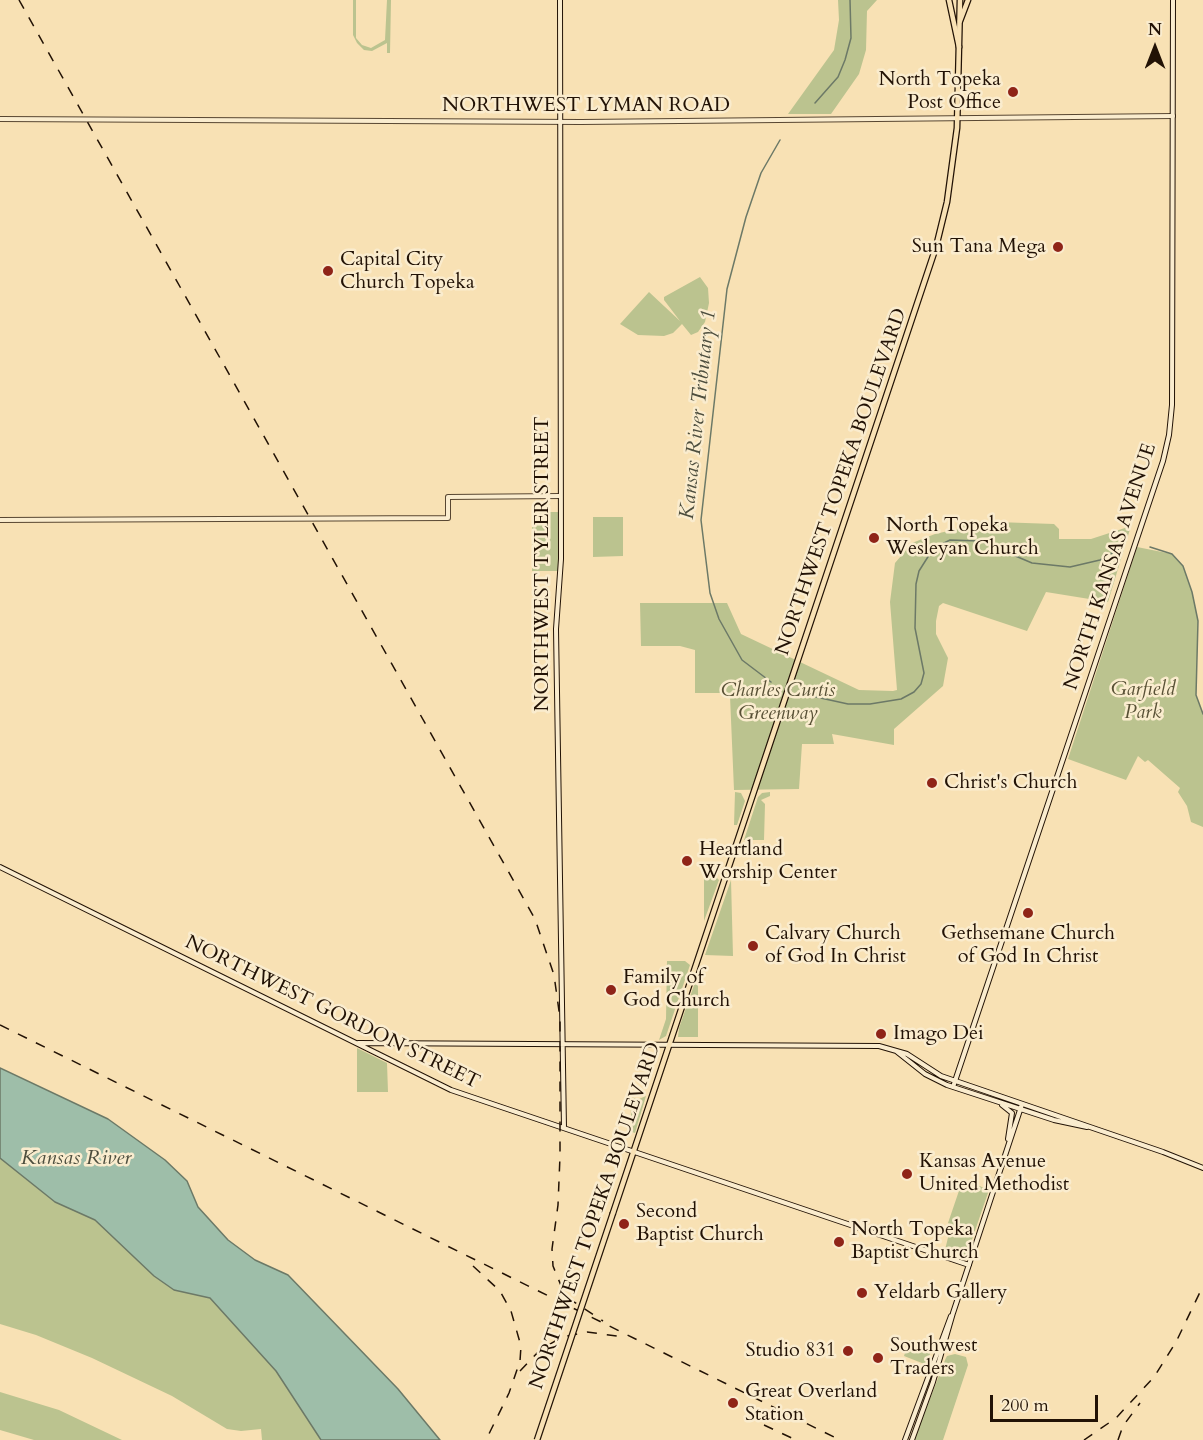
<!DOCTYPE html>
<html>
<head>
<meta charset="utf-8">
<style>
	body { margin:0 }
	#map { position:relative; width:1203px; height:1440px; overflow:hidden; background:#f8e1b4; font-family:Cardo,serif }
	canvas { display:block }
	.north { position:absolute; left:1125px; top:18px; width:60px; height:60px; -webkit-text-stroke:4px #faecce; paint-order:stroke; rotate:0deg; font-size:16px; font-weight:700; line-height:24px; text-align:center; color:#221205 }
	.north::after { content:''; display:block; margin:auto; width:21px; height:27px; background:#221205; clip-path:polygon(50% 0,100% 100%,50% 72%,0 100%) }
	.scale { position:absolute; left:990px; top:1395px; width:108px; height:27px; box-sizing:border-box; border:3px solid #221205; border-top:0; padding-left:8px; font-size:18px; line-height:21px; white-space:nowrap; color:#221205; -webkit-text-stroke:4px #faecce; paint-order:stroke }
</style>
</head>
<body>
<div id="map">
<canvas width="1203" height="1440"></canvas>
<div class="north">N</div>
<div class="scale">200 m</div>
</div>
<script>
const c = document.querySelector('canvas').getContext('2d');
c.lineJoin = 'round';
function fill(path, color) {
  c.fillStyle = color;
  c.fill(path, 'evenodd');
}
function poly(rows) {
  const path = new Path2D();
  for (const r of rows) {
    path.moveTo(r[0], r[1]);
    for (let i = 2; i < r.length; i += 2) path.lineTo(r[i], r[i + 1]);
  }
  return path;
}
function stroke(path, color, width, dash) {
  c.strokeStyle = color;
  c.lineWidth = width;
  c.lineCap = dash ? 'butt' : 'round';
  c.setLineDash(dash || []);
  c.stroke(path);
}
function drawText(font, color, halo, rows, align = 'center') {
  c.font = font + ' Cardo,serif';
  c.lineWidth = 5;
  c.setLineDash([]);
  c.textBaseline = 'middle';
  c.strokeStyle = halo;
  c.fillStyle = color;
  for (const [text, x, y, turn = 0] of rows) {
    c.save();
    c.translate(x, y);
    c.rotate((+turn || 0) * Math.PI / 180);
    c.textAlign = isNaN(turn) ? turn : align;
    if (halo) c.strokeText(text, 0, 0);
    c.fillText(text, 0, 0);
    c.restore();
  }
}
const green = poly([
	[353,0,356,0,356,38,362,45,371,48,385,40,387,0,391,0,390,53,387,53,387,43,372,51,364,50,357,43,353,35],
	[838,0,877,0,867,11,866,50,859,74,831,114,788,114,834,50,839,20],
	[700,277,708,288,709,303,705,322,698,332,691,335,682,324,673,333,664,336,638,335,620,324,649,292,680,321,664,300,664,297],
	[532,512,559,512,559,571,532,571],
	[593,517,623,517,623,556,593,557],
	[968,521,1054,524,1059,529,1059,539,1091,539,1131,526,1108,602,1046,592,1027,631,943,603,939,606,936,621,936,634,948,658,943,686,894,729,894,745,832,734,834,744,802,744,799,789,734,790,730,696,724,693,695,693,695,650,680,646,641,646,640,603,727,603,741,634,859,690,893,691,897,690,890,602,895,563,912,543,935,534,957,529],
	[1137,547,1172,554,1183,566,1192,592,1198,621,1196,695,1203,714,1203,827,1191,822,1187,806,1178,792,1180,788,1148,760,1145,762,1138,756,1126,780,1068,759],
	[735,792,741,793,745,801,737,825,734,825],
	[770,792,770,796,761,800,765,804,764,840,744,840,758,797,762,793],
	[704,876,716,877,719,880,704,921],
	[731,880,733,956,705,955],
	[667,961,685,961,690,965,666,1036,659,1040,666,1019],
	[698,974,698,1037,678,1037,679,1028],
	[357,1048,387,1063,388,1092,357,1092],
	[646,1096,635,1133,632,1132,630,1097,639,1099],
	[0,1158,55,1202,95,1220,133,1254,197,1295,210,1298,276,1371,321,1440,262,1440,261,1429,241,1431,227,1429,172,1396,92,1358,36,1335,0,1324],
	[963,1179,989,1190,966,1257,945,1250,951,1225,948,1223],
	[909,1340,930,1346,931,1350,927,1365,904,1356],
	[955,1354,966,1357,968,1365,943,1440,914,1440,945,1360,947,1356],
	[0,1392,59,1410,122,1440,34,1440,0,1430]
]);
const water = poly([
	[0,1068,108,1119,165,1160,187,1181,198,1207,228,1240,255,1260,288,1275,398,1389,440,1440,321,1440,276,1371,210,1298,174,1290,154,1276,95,1220,55,1202,0,1158,0,1068]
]);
const stream = poly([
	[815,103,838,77,845,60,851,38,850,0],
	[1150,547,1172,554,1183,566,1192,592,1198,621,1196,695,1203,714],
	[771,682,742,660,719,619,710,593,701,520,727,289,746,217,761,173,780,140],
	[807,695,848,704,870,704,901,699,914,692,921,684,924,673,915,628,916,584,919,571,931,552,940,545,950,540,980,541,1032,563,1070,567,1100,560,1119,549]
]);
const tertiary = poly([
	[0,119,581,122,1173,116],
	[0,520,448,518,448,497,560,496]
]);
const secondary = poly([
	[560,0,561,559,556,629,564,1128],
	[0,867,451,1090,969,1265],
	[358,1043,879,1046,907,1054,941,1076,1163,1152,1203,1168],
	[896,1051,925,1074,947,1085,1054,1120,1087,1127],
	[953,1087,1163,461,1169,435,1172,405,1173,0],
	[1002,1105,1012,1113,1008,1139],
	[905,1440,951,1316],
	[912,1440,933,1382,953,1313,1022,1104]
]);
const primary = poly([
	[613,1213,936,247,947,202,957,128,960,0]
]);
const trunk = poly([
	[949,0,959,47],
	[960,21,968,0]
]);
const rail = poly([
	[19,0,535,919,554,975,560,1018,560,1156,558,1205,552,1249,553,1266,562,1288,571,1300,603,1321],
	[0,1025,840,1440],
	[473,1266,500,1291,511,1311,521,1346,520,1361,509,1393,486,1440],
	[520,1371,540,1350,562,1337,587,1332,617,1336],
	[764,1425,796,1440],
	[1084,1440,1116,1418,1154,1377,1176,1342,1203,1286],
	[1118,1440,1123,1426,1140,1403]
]);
const primaryBridge = poly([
	[537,1440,613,1213]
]);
const markers = [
	[1013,92,6,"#8f2418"],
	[1058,247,6,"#8f2418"],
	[328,271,6,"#8f2418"],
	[874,538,6,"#8f2418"],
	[932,783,6,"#8f2418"],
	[687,861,6,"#8f2418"],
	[1028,913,6,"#8f2418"],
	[753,946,6,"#8f2418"],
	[611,990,6,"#8f2418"],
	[881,1034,6,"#8f2418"],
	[907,1174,6,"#8f2418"],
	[624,1224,6,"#8f2418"],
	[839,1242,6,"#8f2418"],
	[862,1293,6,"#8f2418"],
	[848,1351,6,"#8f2418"],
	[878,1358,6,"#8f2418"],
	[733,1403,6,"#8f2418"]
];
const poiNames = [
	["North Topeka",1001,80,"right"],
	["Post Office",1001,103,"right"],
	["Sun Tana Mega",1046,247,"right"],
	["Capital City",340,260],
	["Church Topeka",340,283],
	["North Topeka",886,526],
	["Wesleyan Church",886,549],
	["Christ's Church",944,783],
	["Heartland",699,850],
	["Worship Center",699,873],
	["Calvary Church",765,934],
	["of God In Christ",765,957],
	["Gethsemane Church",1028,934,"center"],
	["of God In Christ",1028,957,"center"],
	["Family of",623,978],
	["God Church",623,1001],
	["Imago Dei",893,1034],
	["Kansas Avenue",919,1162],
	["United Methodist",919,1185],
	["Second",636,1212],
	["Baptist Church",636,1235],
	["North Topeka",851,1230],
	["Baptist Church",851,1253],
	["Yeldarb Gallery",874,1293],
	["Southwest",890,1346],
	["Traders",890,1369],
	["Studio 831",836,1351,"right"],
	["Great Overland",745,1392],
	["Station",745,1415]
];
const streetNames = [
	["NORTHWEST LYMAN ROAD",586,106],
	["NORTHWEST TOPEKA BOULEVARD",842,482,-71],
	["NORTHWEST TYLER STREET",543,564,-90],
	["NORTH KANSAS AVENUE",1111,567,-72],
	["NORTHWEST GORDON STREET",332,1013,26],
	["NORTHWEST TOPEKA BOULEVARD",596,1216,-71]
];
const parkNames = [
	["Garfield",1143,690],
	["Park",1143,713],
	["Charles Curtis",778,691],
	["Greenway",778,714]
];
const waterNames = [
	["Kansas River Tributary 1",699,415,-84],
	["Kansas River",76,1159]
];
fill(green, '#bbc38f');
fill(water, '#9ebea9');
stroke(water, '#6c7967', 1.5);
stroke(stream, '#6c7967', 1.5);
stroke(tertiary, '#584631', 6);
stroke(secondary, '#221205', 6);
stroke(primary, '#221205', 7);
stroke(trunk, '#221205', 7);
stroke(tertiary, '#faecce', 4);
stroke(secondary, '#faecce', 4);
stroke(primary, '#f8e1b4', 4.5);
stroke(trunk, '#f8e1b4', 4.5);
stroke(rail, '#221205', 1.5, [10, 10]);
stroke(primaryBridge, '#221205', 7, []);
stroke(primaryBridge, '#f8e1b4', 4.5);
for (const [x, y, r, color] of markers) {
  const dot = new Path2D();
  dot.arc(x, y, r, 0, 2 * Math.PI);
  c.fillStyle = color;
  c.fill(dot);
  stroke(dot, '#faecce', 2);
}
drawText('20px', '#221205', '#faecce', poiNames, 'left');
drawText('20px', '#221205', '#faecce', streetNames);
drawText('italic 20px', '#585035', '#faecce', parkNames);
drawText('italic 21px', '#4d4e3e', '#faecce', waterNames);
</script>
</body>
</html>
